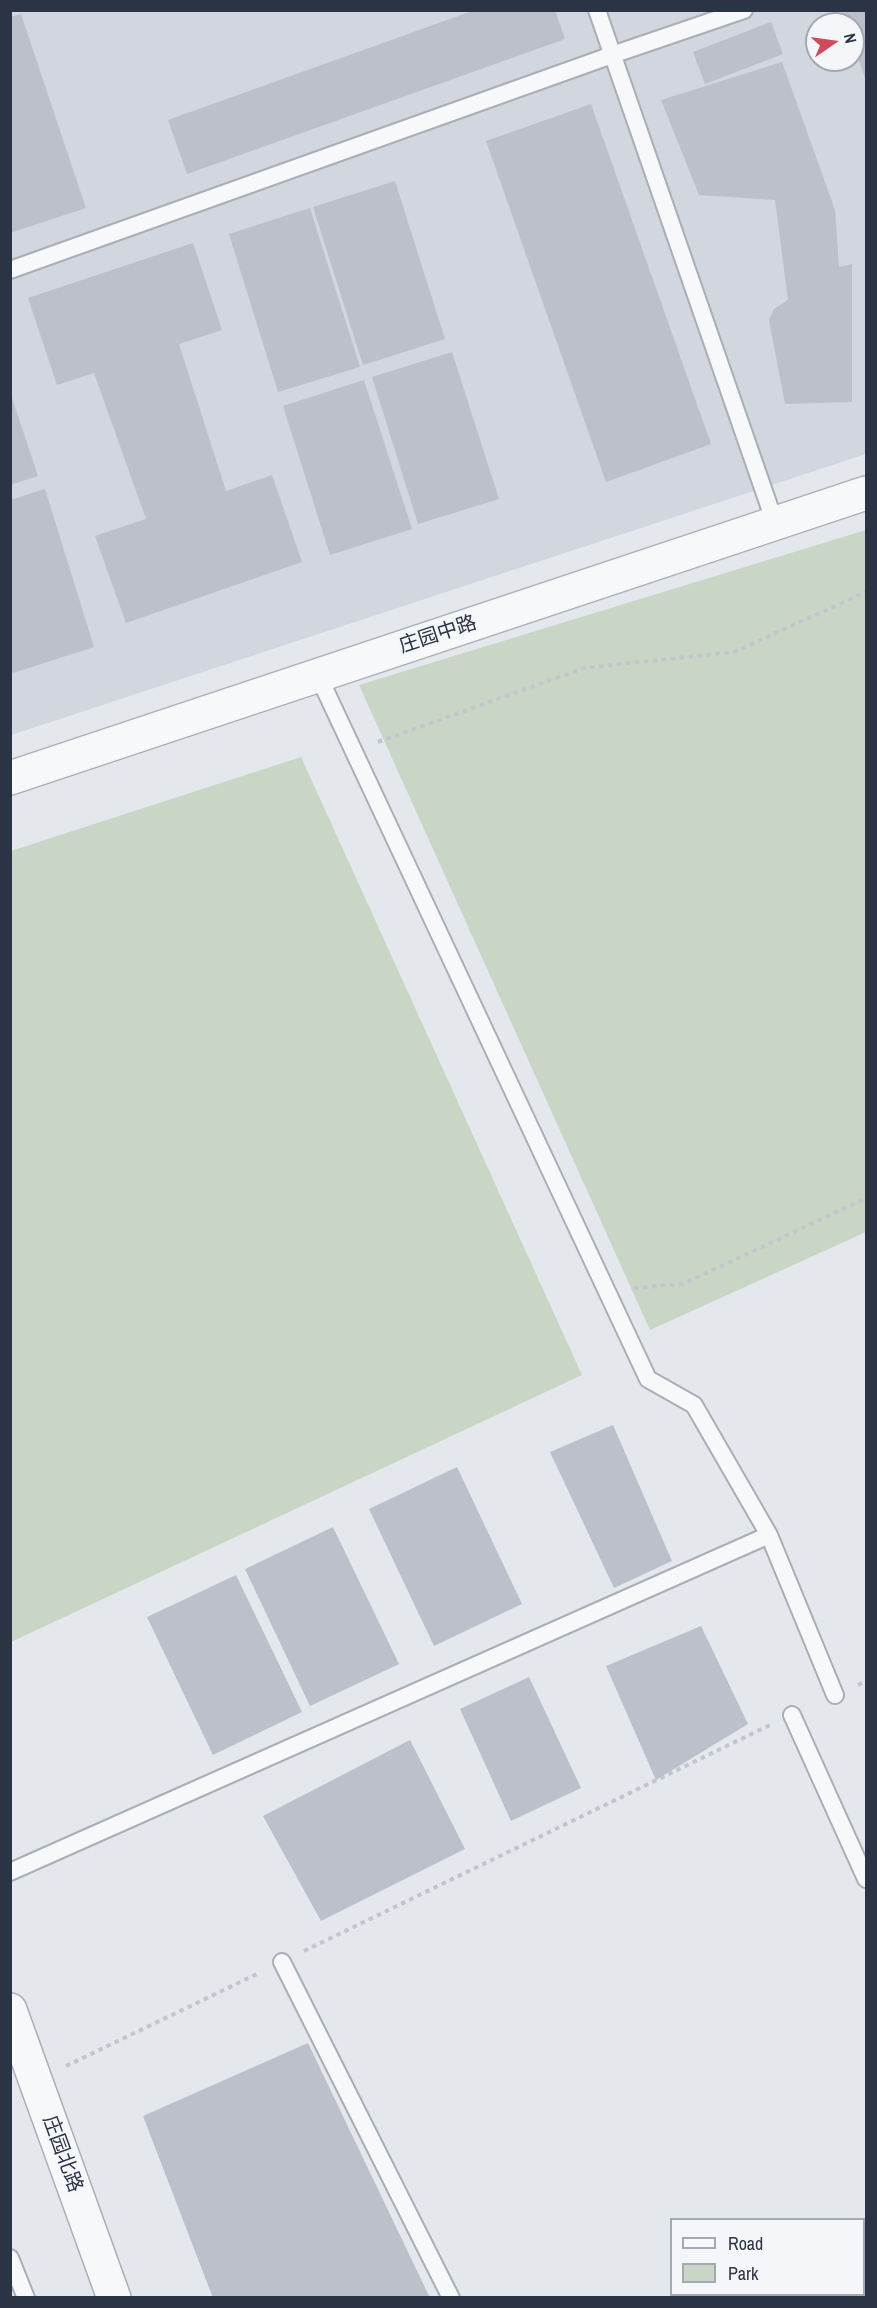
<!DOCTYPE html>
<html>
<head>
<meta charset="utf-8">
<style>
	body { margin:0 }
	#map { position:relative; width:877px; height:2308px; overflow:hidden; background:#e4e7ec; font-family:"Archivo Narrow",sans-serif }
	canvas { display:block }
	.frame { position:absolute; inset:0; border:12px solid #2b3445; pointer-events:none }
	.legend { position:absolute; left:670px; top:2218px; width:195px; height:78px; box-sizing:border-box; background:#f4f6f9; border:2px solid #a4a8b1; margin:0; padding:8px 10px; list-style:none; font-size:18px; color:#2b3445 }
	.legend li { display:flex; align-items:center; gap:12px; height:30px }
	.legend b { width:30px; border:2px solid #a4a8b1 }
	.north { position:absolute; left:805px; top:12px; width:60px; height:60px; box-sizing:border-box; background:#f4f6f9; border:2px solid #a4a8b1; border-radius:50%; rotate:77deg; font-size:16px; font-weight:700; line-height:24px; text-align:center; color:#2b3445 }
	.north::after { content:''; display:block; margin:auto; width:21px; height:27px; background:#d1495b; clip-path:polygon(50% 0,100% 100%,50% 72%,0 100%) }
</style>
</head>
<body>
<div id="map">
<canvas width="877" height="2308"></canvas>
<div class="frame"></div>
<ul class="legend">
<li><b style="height:8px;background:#f7f8fa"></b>Road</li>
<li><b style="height:16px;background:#c9d6c5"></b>Park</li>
</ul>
<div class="north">N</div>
</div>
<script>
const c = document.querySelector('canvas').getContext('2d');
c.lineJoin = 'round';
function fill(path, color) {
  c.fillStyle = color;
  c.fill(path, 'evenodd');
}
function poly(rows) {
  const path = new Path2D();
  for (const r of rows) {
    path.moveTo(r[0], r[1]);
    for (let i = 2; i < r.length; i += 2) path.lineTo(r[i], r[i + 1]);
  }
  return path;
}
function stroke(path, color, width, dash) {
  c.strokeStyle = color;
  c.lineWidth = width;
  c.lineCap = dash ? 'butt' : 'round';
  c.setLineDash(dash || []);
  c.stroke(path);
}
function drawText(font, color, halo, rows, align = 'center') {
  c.font = font + ' "Archivo Narrow","Noto Sans SC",sans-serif';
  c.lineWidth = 5;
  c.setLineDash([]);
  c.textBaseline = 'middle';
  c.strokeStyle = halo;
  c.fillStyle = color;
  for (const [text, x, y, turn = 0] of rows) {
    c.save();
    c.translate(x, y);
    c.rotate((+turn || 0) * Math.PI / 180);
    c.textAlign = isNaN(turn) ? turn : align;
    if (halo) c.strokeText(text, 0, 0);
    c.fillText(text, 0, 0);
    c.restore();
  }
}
const built = poly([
	[10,11,866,11,866,454,11,735],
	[817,24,853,24,853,60,817,60]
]);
const green = poly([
	[866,530,866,1232,650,1330,359,685],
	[301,757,582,1375,11,1642,11,851]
]);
const building = poly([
	[475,10,555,10,565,39,187,174,168,120],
	[841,10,866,10,866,81,853,44,853,24,846,24],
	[21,14,86,208,10,233,10,17],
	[771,22,783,54,705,84,693,52],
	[782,62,835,210,839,267,852,264,852,402,785,404,769,320,774,309,788,300,775,200,699,195,661,100],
	[591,104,711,444,606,482,486,141],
	[395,181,445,339,363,365,313,207],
	[310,208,360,367,278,392,229,234],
	[193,243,222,330,179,344,226,491,272,475,302,562,126,623,95,536,146,519,94,373,57,385,28,298],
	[452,352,499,499,418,524,372,377],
	[364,380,412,529,330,555,283,406],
	[10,392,38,476,10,485],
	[45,489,94,647,13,673,10,665,10,500],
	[613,1425,672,1561,614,1588,550,1452],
	[457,1467,522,1604,434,1646,369,1509],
	[333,1527,399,1664,310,1706,245,1569],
	[236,1575,302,1712,213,1755,147,1617],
	[701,1626,748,1724,656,1780,606,1666],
	[529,1677,581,1788,511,1821,460,1709],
	[410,1740,465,1849,321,1921,263,1816],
	[308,2043,430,2298,213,2298,143,2116]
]);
const path = poly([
	[378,742,584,668,734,652,866,592],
	[634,1288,683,1284,866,1198],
	[858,1685,866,1681],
	[304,1951,770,1725],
	[66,2066,259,1973]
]);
const service = poly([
	[597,10,775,523],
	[10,270,612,55,744,10],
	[318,675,648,1379,694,1405,769,1535],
	[792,1715,866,1879],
	[10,1872,769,1535,835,1695],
	[282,1962,451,2298],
	[10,2258,26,2298]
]);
const tertiary = poly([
	[10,778,866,493],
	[10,2010,114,2298]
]);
const streetNames = [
	["庄园中路",438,635,-18],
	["庄园北路",62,2154,70]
];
fill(built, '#d2d6de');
fill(green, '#c9d6c5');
fill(building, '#bbc0ca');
stroke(service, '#a9aeb7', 20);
stroke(tertiary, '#a9aeb7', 36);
stroke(path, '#c2c5cb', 4, [4.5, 4.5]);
stroke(service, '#f7f8fa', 16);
stroke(tertiary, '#f7f8fa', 33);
drawText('20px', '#2b3445', '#f4f6f9', streetNames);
</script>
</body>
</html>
